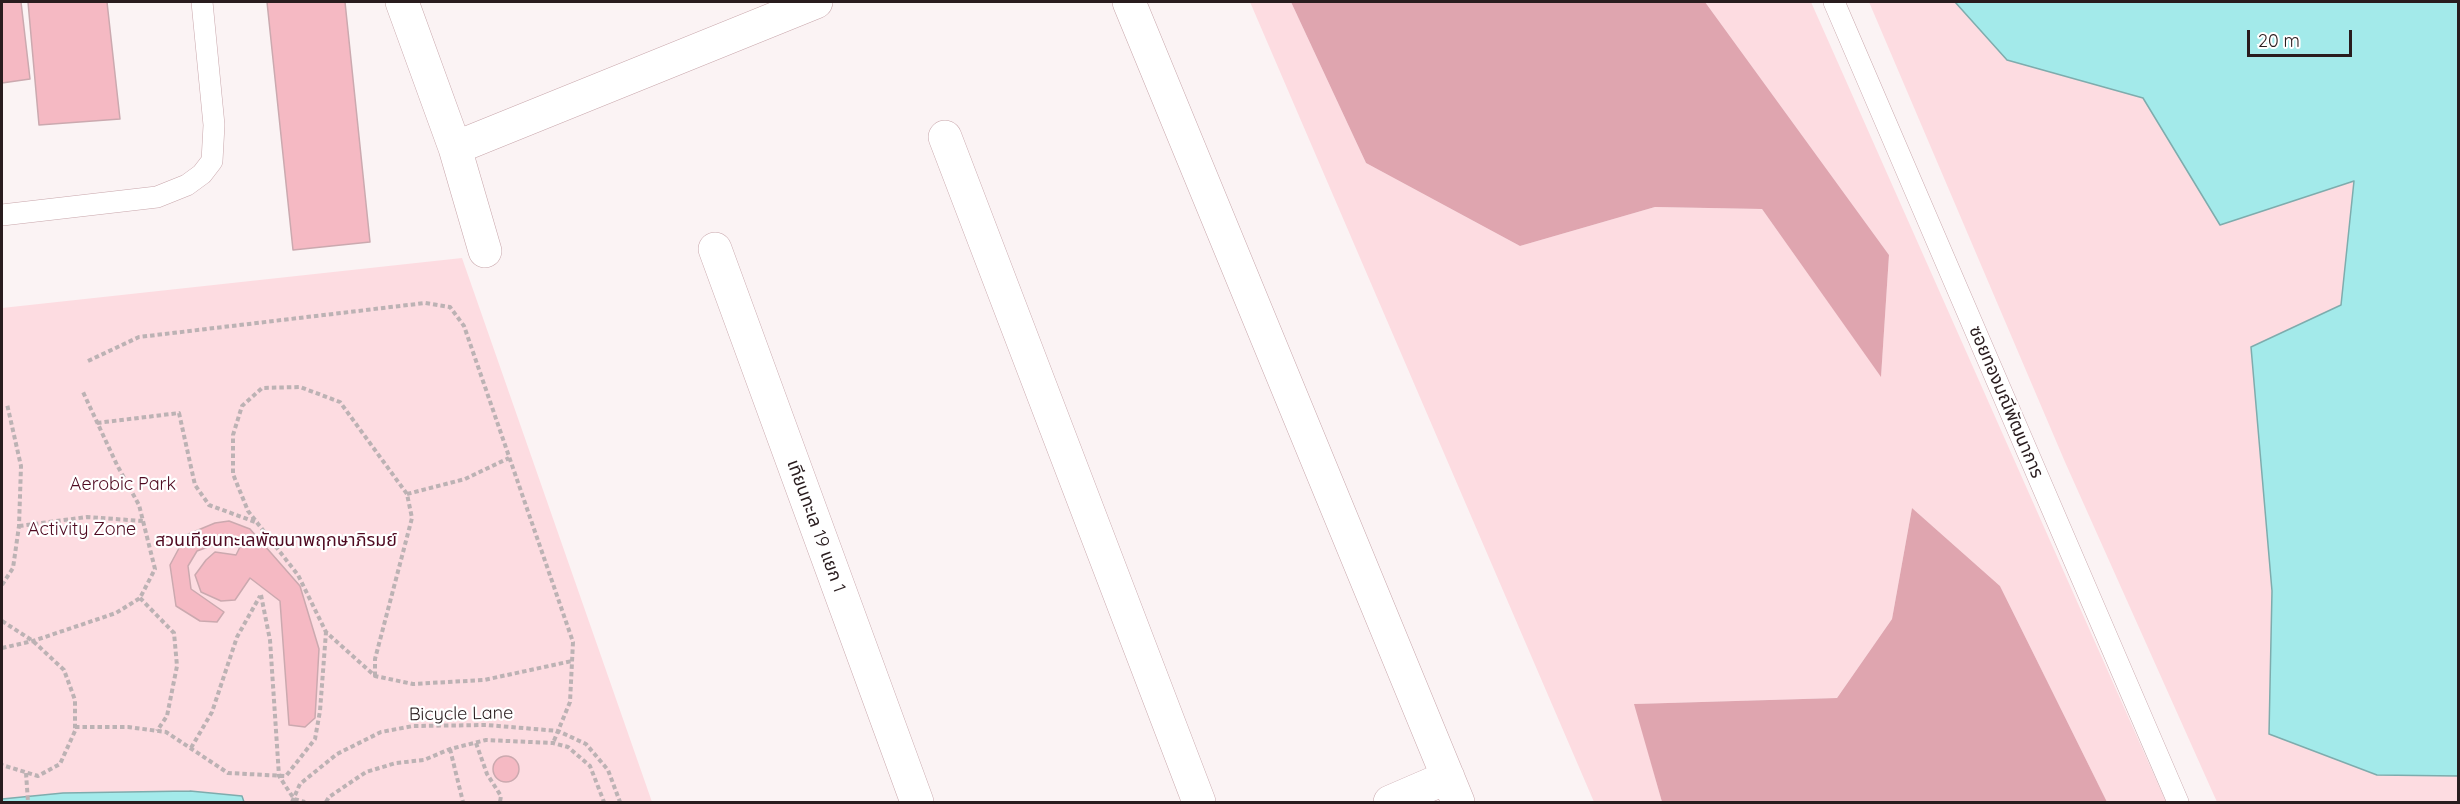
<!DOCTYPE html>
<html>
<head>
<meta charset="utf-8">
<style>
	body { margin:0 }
	#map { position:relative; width:2460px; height:804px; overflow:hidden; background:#fbf3f4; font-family:Quicksand,sans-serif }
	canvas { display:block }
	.frame { position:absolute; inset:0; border:3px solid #291c1e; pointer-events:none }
	.scale { position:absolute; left:2247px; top:30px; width:105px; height:27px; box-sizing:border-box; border:3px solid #291c1e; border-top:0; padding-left:8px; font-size:18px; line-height:21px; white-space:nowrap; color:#291c1e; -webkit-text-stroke:4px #fff; paint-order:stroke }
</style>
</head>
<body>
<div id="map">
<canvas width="2460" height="804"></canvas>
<div class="frame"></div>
<div class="scale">20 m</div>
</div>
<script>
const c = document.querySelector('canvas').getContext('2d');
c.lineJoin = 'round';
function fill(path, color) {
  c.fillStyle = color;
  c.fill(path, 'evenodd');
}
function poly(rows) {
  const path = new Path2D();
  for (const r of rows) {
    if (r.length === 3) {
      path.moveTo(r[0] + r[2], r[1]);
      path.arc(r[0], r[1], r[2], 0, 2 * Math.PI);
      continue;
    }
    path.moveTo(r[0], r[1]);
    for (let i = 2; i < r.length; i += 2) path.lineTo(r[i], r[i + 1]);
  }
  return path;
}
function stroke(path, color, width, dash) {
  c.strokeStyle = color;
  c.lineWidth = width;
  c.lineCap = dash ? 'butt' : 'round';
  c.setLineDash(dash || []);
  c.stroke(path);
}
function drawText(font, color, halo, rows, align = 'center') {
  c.font = font + ' Quicksand,"Noto Sans Thai",sans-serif';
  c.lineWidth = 4.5;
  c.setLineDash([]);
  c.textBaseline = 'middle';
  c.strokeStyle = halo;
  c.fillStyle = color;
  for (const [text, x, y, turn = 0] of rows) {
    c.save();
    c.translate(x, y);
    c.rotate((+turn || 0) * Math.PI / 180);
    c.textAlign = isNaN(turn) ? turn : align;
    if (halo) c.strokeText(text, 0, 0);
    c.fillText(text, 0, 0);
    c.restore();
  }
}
const green = poly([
	[1250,2,1291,2,1366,163,1520,246,1655,207,1762,209,1881,376,1889,255,1705,2,1811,2,2166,802,2107,802,2000,586,1912,508,1892,619,1837,698,1635,704,1662,802,1594,802],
	[1869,2,1955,2,2007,60,2143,98,2220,225,2354,180,2341,305,2272,591,2269,734,2377,775,2458,776,2458,802,2217,802,2065,462],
	[462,258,652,802,2,802,2,308]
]);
const forest = poly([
	[1291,2,1705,2,1889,255,1881,377,1762,209,1655,207,1520,246,1366,163],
	[1912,508,2000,586,2107,802,1662,802,1634,704,1837,698,1892,619]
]);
const water = poly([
	[1955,2,2458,2,2458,776,2377,775,2269,734,2272,591,2251,347,2341,305,2354,181,2220,225,2143,98,2007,60,1955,2],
	[190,791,242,796,244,802,2,802,2,799,63,793,190,791]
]);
const building = poly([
	[2,2,21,2,30,79,2,83,2,2],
	[28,2,107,2,120,119,39,125,28,2],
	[267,2,345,2,370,242,293,250,267,2],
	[229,521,250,529,300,586,319,649,315,718,305,727,289,725,280,601,250,578,235,600,221,601,201,592,195,575,206,560,215,552,236,555,240,547,219,543,197,551,188,566,191,589,224,612,217,622,200,621,176,606,170,565,186,535,215,523,229,521],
	[506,769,13]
]);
const path = poly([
	[88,361,139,337,425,303,450,307,464,326,573,642,570,702,553,743],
	[97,423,179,413,195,485,209,505,258,523],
	[407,494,465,479,509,458],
	[19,526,87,517,143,521],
	[2,585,13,568,19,526,21,466,7,404],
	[261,595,270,640,279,776,294,799,305,802],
	[140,598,174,633,177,666,167,716,157,731],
	[2,621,33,641,64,670,75,700,75,731,60,764,38,776,2,765],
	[2,648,33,641,116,613,140,598,155,569,139,505,117,465,83,392],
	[375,676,375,659,412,518,407,494,340,402,300,387,262,388,242,406,233,435,233,474,248,511,298,575,326,632,375,676,413,684,484,680,572,661],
	[75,727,128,727,166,732,228,773,286,776,315,739,320,711,326,632],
	[476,743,487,774,501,796,500,802],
	[191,748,212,712,237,637,260,596],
	[450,749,463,802],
	[26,773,28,802],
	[292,802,300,784,337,754,381,732,413,726,487,725,558,731,586,744,608,770,620,802],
	[326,802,329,797,366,772,396,763,424,760,450,749,486,740,553,743,568,747,590,766,604,802]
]);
const lane = poly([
	[1834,2,2178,802],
	[2,215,157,197,187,185,202,174,212,161,214,125,202,2]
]);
const street = poly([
	[402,2,455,148,485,251],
	[1129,2,1458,802],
	[945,137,1199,802],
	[455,148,816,2],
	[715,249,917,802],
	[1390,802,1448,777]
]);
const streetNames = [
	["ซอยทองมณีพัฒนาการ",2006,402,67],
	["เทียนทะเล 19 แยก 1",816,526,70],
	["Bicycle Lane",461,714,-1]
];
const parkNames = [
	["Aerobic Park",123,485],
	["Activity Zone",82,530],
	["สวนเทียนทะเลพัฒนาพฤกษาภิรมย์",276,541]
];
fill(green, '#fddce1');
fill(forest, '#dfa5af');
fill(water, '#a3eaea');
stroke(water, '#7eacad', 1.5);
fill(building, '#f5b9c3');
stroke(building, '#cba9af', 1.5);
stroke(lane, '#c8a6ab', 22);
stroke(street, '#c8a6ab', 34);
stroke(path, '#bcb2b4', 4, [4.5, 3]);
stroke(lane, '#fff', 21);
stroke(street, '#fff', 33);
drawText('18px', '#291c1e', '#fff', streetNames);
drawText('18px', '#4f0a21', '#fff', parkNames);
</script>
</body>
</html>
